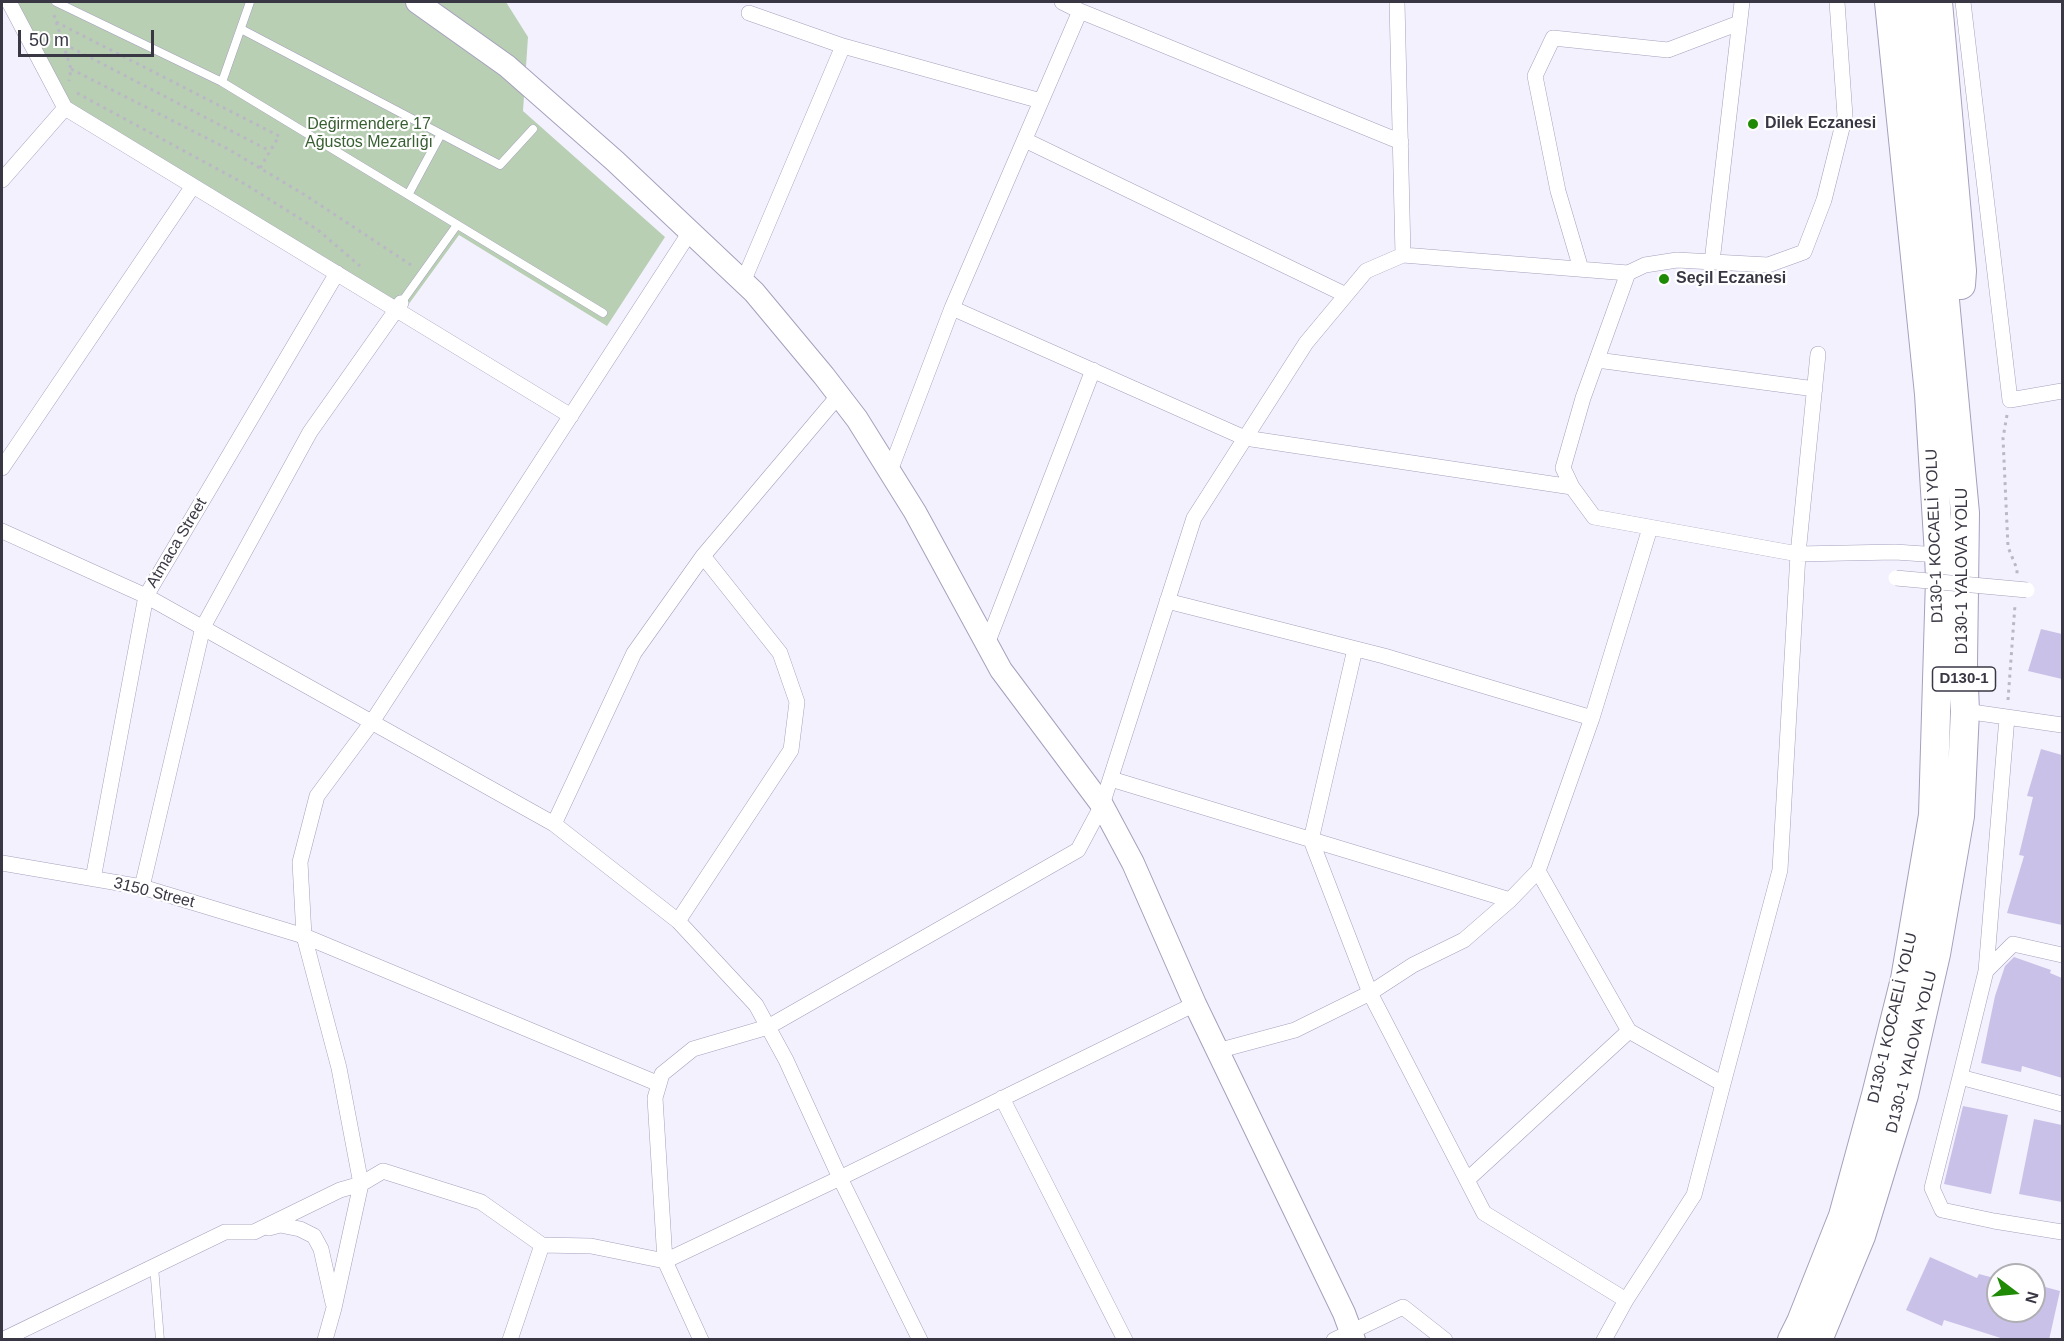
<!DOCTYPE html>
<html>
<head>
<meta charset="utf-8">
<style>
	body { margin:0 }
	#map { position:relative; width:2064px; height:1341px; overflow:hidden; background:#f4f1fe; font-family:Arial,sans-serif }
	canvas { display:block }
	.frame { position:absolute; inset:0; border:3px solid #3a3744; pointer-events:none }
	.north { position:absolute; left:1986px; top:1263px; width:60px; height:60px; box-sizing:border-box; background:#fff; border:2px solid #b0afb4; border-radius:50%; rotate:106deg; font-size:16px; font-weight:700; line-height:24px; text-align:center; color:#3a3744 }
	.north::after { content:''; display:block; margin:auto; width:21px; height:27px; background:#1f8a06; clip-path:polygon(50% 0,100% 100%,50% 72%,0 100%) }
	.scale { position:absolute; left:18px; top:30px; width:136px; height:27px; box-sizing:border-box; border:3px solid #3a3744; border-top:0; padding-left:8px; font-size:18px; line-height:21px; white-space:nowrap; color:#3a3744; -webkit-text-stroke:4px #fff; paint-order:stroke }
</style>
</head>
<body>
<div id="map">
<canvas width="2064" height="1341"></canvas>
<div class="frame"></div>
<div class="north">N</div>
<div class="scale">50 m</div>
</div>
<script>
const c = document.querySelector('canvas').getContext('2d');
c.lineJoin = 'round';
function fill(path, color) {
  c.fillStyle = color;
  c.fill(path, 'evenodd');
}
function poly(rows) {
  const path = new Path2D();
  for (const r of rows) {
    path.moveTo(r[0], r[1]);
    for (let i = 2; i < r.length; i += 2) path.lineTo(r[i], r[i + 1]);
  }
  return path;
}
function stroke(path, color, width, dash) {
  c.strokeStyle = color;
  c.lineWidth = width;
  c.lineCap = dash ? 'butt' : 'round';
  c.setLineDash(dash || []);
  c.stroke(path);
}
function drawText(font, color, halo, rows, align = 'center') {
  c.font = font + ' Arial,sans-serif';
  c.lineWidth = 4.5;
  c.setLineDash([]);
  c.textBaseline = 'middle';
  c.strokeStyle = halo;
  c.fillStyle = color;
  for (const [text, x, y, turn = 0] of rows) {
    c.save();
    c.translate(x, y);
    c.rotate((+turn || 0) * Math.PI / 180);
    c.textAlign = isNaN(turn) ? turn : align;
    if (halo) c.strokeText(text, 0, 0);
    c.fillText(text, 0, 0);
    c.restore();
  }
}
const green = poly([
	[15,2,506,2,528,37,523,111,665,237,607,326,459,235,403,312,69,103]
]);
const building = poly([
	[2041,629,2062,634,2062,679,2028,671],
	[2041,749,2062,755,2062,925,2007,913,2024,856,2019,855,2033,797,2027,796],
	[2014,957,2051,970,2050,973,2062,978,2062,1078,2022,1066,2021,1072,1981,1063,1995,996,2005,966],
	[1963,1106,2008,1115,1991,1194,1944,1184],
	[2034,1119,2062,1125,2062,1202,2019,1194],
	[1930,1257,1977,1278,1979,1274,1998,1279,1998,1311,2034,1311,2034,1284,2060,1291,2049,1340,2007,1340,1944,1320,1942,1326,1906,1310]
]);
const path = poly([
	[54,15,71,69,69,81],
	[56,22,279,136],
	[64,44,270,151],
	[71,69,228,149,305,195,411,265],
	[77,93,245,184,318,230,360,266],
	[260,168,279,136],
	[2007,415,2003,438,2008,547,2017,569,2017,574],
	[2008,700,2015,605]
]);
const lane = poly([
	[56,2,222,82,250,2],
	[241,29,500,165,533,129],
	[222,82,603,313],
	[408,195,441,134],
	[401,303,457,225],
	[154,1266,160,1340]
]);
const street = poly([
	[9,2,65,108,571,416],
	[1062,2,1080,11,1401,142],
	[1397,2,1403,255],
	[1837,2,1845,116,1824,200,1804,252,1768,265,1677,260,1645,265,1628,273,1583,398,1563,468,1572,487,1594,517,1798,554,1895,552,1939,555],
	[1963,2,2010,400,2062,391],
	[843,46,1041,101],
	[1025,140,1346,295],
	[2,180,65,108],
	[1712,262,1742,2],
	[1581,269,1558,191,1535,76,1553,38,1668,50,1739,23],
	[743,282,843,46,749,13],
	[952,308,1245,438,1572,487],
	[1597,360,1815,389],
	[2,468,193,186],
	[890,471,952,308,1080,11],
	[2,531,146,596,554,824,678,921,756,1005,786,1060,840,1178,920,1340],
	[1167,601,1384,656,1592,718],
	[987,644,1093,370],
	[1355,649,1311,840,1370,993,1484,1213,1626,1300],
	[1965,711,2062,725],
	[1111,779,1510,900],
	[554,824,634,653,703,556,839,395],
	[2,863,142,887,304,936,659,1084],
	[1538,871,1629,1031,1723,1084,1694,1195,1626,1300,1604,1340],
	[93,879,146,596,337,273],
	[142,887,203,627,310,432,401,303],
	[678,921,791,750,797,702,780,653,703,556],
	[2062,955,2013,944,1986,971,1960,1077,2062,1104],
	[1986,971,2007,717],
	[1217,1051,1295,1030,1370,993,1413,965,1464,940,1510,900,1538,871,1592,718,1650,528],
	[1960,1077,1932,1188,1942,1210,1994,1221,2062,1232],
	[1723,1084,1780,870,1798,554,1818,354],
	[1002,1098,1125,1340],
	[1467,1180,1629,1031],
	[269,1228,280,1225,300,1229,314,1236,321,1249,333,1303],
	[2,1340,225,1232,254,1232,340,1190,361,1184,383,1171,481,1202,542,1245,591,1246,665,1261,840,1178,1195,1004],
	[325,1340,334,1308,361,1184,339,1068,304,936,300,862,317,796,372,722,690,232],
	[510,1340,542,1245],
	[701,1340,665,1261,655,1098,662,1074,693,1049,768,1027,1078,850,1102,805,1194,518,1306,343,1366,271,1403,255,1628,273],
	[1334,1340,1403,1307,1445,1340]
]);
const secondary = poly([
	[417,2,507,66,615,161,754,292,824,376,857,419,915,512,1001,670,1102,805,1133,863,1195,1004,1344,1313,1354,1340]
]);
const highway = poly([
	[1938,2,1962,271,1961,285],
	[1792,1340,1801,1322,1843,1216,1876,1095,1905,979,1933,815,1940,579,1939,555,1929,394,1889,2],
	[1818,1340,1861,1236,1904,1095,1936,954,1960,816,1965,711,1963,664,1965,513,1938,226,1911,2]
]);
const streetBridge = poly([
	[1896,578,2027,590]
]);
const markers = [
	[1753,124,6,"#1f8a06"],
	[1664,279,6,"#1f8a06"]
];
const shields = [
	[1964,679,63]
];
const shieldNames = [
	["D130-1",1964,679]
];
const poiNames = [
	["Dilek Eczanesi",1765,124],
	["Seçil Eczanesi",1676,279]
];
const parkNames = [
	["Değirmendere 17",369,125],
	["Ağustos Mezarlığı",369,143]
];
const streetNames = [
	["D130-1 KOCAELİ YOLU",1935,536,-92],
	["Atmaca Street",177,543,-59],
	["D130-1 YALOVA YOLU",1963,571,-90],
	["3150 Street",154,893,14],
	["D130-1 KOCAELİ YOLU",1893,1018,-77],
	["D130-1 YALOVA YOLU",1912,1052,-76]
];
fill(green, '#b8cfb4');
fill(building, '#cac1e8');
stroke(lane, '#a6a0bd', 9);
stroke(street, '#a6a0bd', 16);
stroke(secondary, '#a6a0bd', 24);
stroke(highway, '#a6a0bd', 30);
stroke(path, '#bbb8c5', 3, [3, 4.5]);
stroke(lane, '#fff', 8);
stroke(street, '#fff', 15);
stroke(secondary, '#fff', 22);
stroke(highway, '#fff', 28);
stroke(streetBridge, '#a6a0bd', 16, []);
stroke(streetBridge, '#fff', 15);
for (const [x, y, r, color] of markers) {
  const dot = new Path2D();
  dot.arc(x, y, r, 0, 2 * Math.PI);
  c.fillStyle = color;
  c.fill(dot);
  stroke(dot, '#fff', 2);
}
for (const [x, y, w] of shields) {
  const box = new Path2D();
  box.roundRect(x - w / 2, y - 12, w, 24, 4.5);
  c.fillStyle = '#fff';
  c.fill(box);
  stroke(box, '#3a3744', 1.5);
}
drawText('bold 15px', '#3a3744', null, shieldNames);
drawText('bold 16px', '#3a3744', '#fff', poiNames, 'left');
drawText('16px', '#385f31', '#fff', parkNames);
drawText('16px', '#3a3744', '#fff', streetNames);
</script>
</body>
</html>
